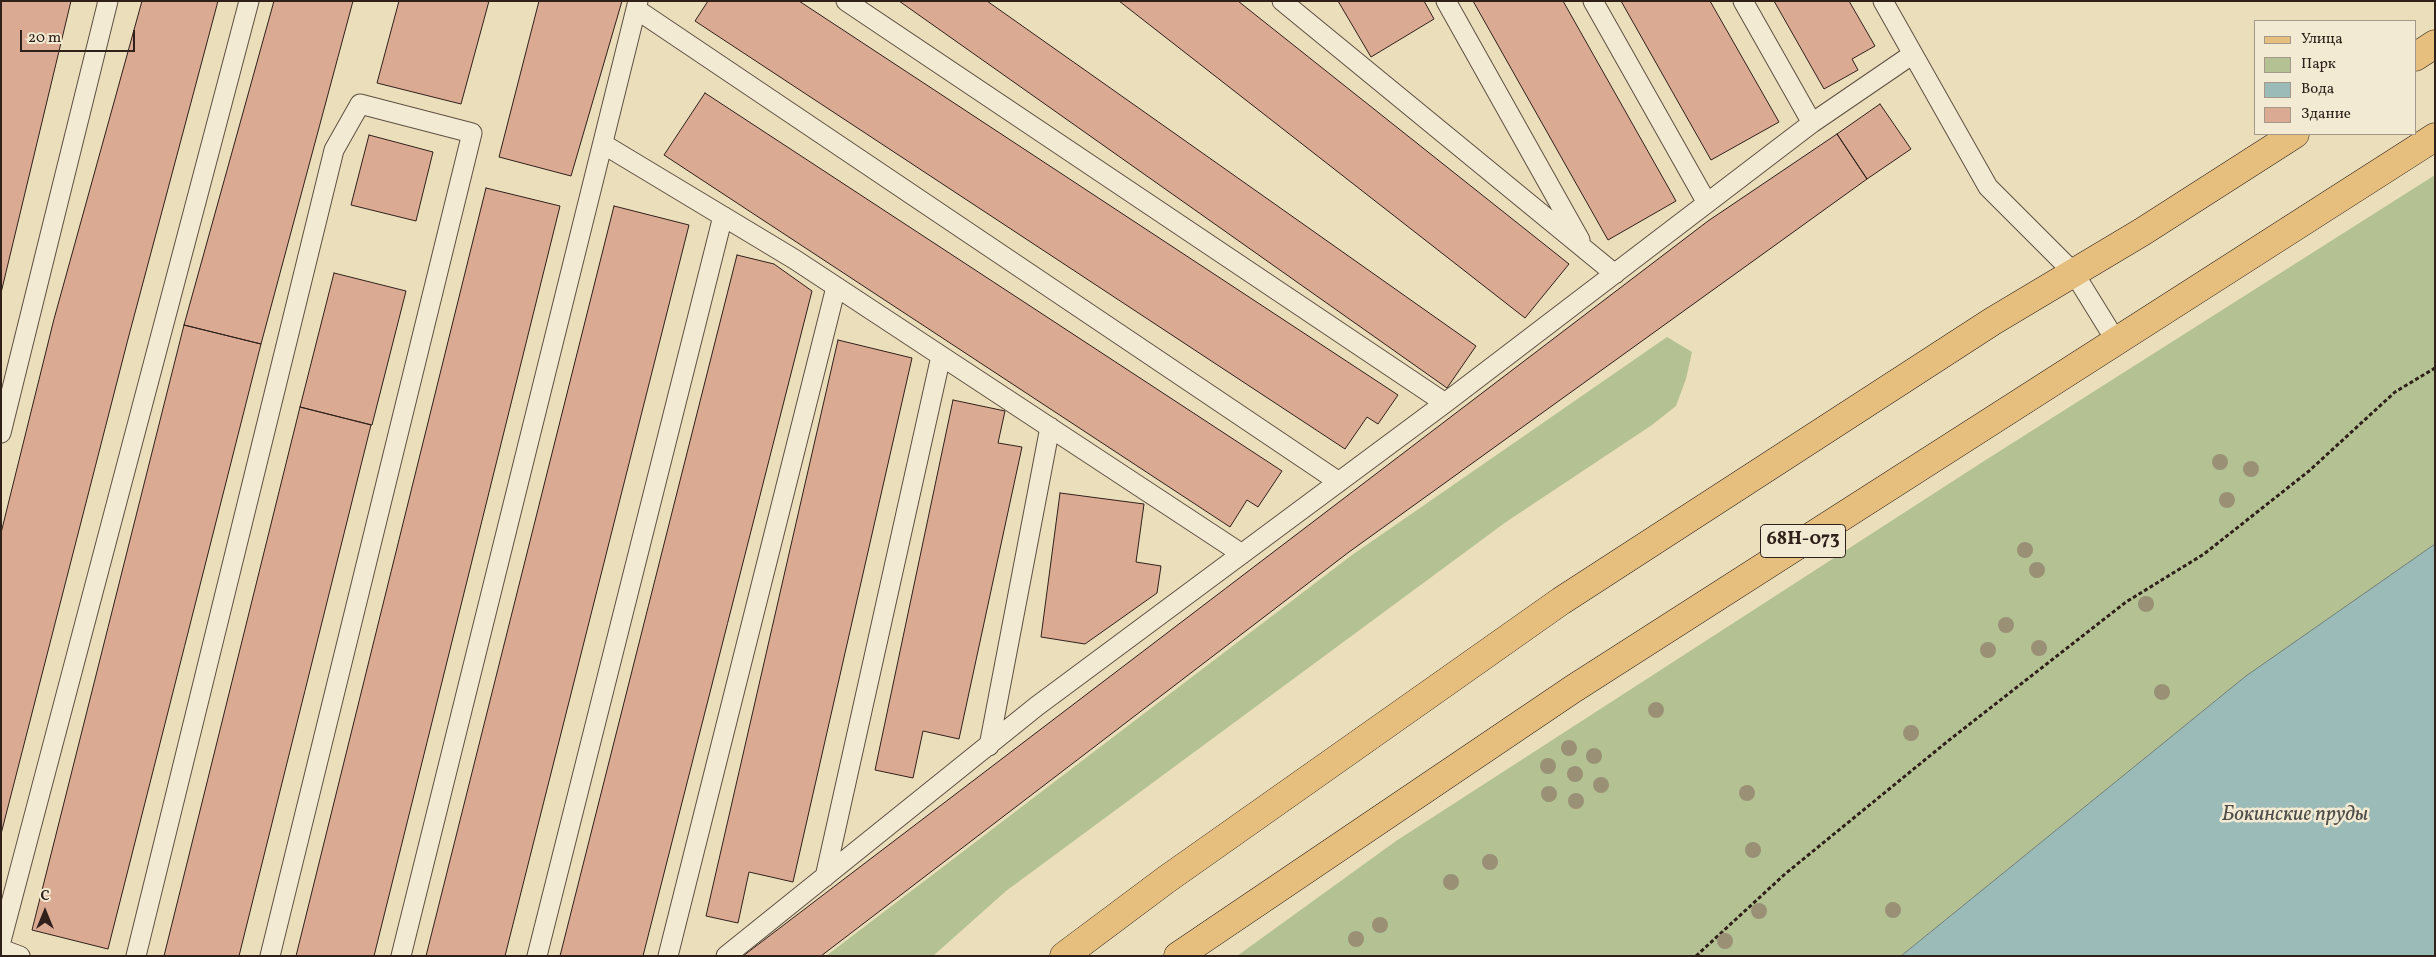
<!DOCTYPE html>
<html>
<head>
<meta charset="utf-8">
<style>
	body { margin:0 }
	#map { position:relative; width:2436px; height:957px; overflow:hidden; background:#ebdebb; font-family:Vollkorn,serif }
	canvas { display:block }
	.frame { position:absolute; inset:0; border:2px solid #2f201a; pointer-events:none }
	.legend { position:absolute; left:2254px; top:20px; width:162px; height:115px; box-sizing:border-box; background:#f2ead3; border:1px solid #a49989; margin:0; padding:6px 9px; list-style:none; font-size:15px; color:#2f201a }
	.legend li { display:flex; align-items:center; gap:10px; height:25px }
	.legend b { width:25px; border:1px solid #a49989 }
	.north { position:absolute; left:20px; top:887px; width:50px; height:50px; -webkit-text-stroke:4px #f2ead3; paint-order:stroke; rotate:0deg; font-size:14px; font-weight:700; line-height:20px; text-align:center; color:#2f201a }
	.north::after { content:''; display:block; margin:auto; width:18px; height:22px; background:#2f201a; clip-path:polygon(50% 0,100% 100%,50% 72%,0 100%) }
	.scale { position:absolute; left:20px; top:30px; width:115px; height:22px; box-sizing:border-box; border:2px solid #2f201a; border-top:0; padding-left:6px; font-size:15px; line-height:18px; white-space:nowrap; color:#2f201a; -webkit-text-stroke:4px #f2ead3; paint-order:stroke }
</style>
</head>
<body>
<div id="map">
<canvas width="2436" height="957"></canvas>
<div class="frame"></div>
<ul class="legend">
<li><b style="height:6px;background:#e6bf7e"></b>Улица</li>
<li><b style="height:14px;background:#b4c293"></b>Парк</li>
<li><b style="height:14px;background:#9bbbb9"></b>Вода</li>
<li><b style="height:14px;background:#dbaa92"></b>Здание</li>
</ul>
<div class="north">С</div>
<div class="scale">20 m</div>
</div>
<script>
const c = document.querySelector('canvas').getContext('2d');
c.lineJoin = 'round';
function fill(path, color) {
  c.fillStyle = color;
  c.fill(path, 'evenodd');
}
function poly(rows) {
  const path = new Path2D();
  for (const r of rows) {
    path.moveTo(r[0], r[1]);
    for (let i = 2; i < r.length; i += 2) path.lineTo(r[i], r[i + 1]);
  }
  return path;
}
function stroke(path, color, width, dash) {
  c.strokeStyle = color;
  c.lineWidth = width;
  c.lineCap = dash ? 'butt' : 'round';
  c.setLineDash(dash || []);
  c.stroke(path);
}
function drawText(font, color, halo, rows, align = 'center') {
  c.font = font + ' Vollkorn,serif';
  c.lineWidth = 5;
  c.setLineDash([]);
  c.textBaseline = 'middle';
  c.strokeStyle = halo;
  c.fillStyle = color;
  for (const [text, x, y, turn = 0] of rows) {
    c.save();
    c.translate(x, y);
    c.rotate((+turn || 0) * Math.PI / 180);
    c.textAlign = isNaN(turn) ? turn : align;
    if (halo) c.strokeText(text, 0, 0);
    c.fillText(text, 0, 0);
    c.restore();
  }
}
const green = poly([
	[2435,175,2435,544,2246,676,1901,956,1237,956,1396,841,1981,463],
	[1667,337,1692,352,1686,379,1676,406,1652,425,1506,522,1006,891,933,956,826,956,1352,555]
]);
const water = poly([
	[2435,544,2435,956,1901,956,2246,676,2435,544]
]);
const building = poly([
	[1,1,71,1,1,293,1,1],
	[142,1,218,1,128,339,1,834,1,533,54,319,142,1],
	[274,1,353,1,261,344,184,325,274,1],
	[399,1,489,1,461,104,377,83,399,1],
	[539,1,622,1,571,176,499,157,539,1],
	[708,1,799,1,1398,395,1378,424,1367,417,1345,449,695,21,708,1],
	[899,1,987,1,1476,346,1447,388,899,1],
	[1119,1,1238,1,1569,264,1525,318,1119,1],
	[1338,1,1424,1,1434,19,1371,57,1338,1],
	[1473,1,1563,1,1676,201,1608,240,1473,1],
	[1621,1,1710,1,1779,122,1711,160,1621,1],
	[1774,1,1849,1,1875,46,1852,59,1858,70,1824,89,1774,1],
	[705,93,1282,471,1258,507,1247,500,1230,527,664,155,705,93],
	[1880,104,1911,149,1867,179,1837,134,1880,104],
	[1837,134,1867,179,1349,552,821,956,743,956,1708,221,1837,134],
	[369,135,433,152,416,221,351,205,369,135],
	[486,188,560,206,374,956,296,956,486,188],
	[614,206,689,225,505,956,426,956,614,206],
	[737,255,774,264,812,291,643,956,560,956,737,255],
	[334,273,406,291,372,425,300,407,334,273],
	[184,325,261,344,108,949,32,930,184,325],
	[838,340,912,358,793,882,749,872,738,923,706,916,838,340],
	[953,400,1005,411,998,443,1022,447,959,739,923,731,913,778,875,770,953,400],
	[300,407,371,425,239,956,164,956,300,407],
	[1060,493,1144,504,1136,562,1161,566,1157,593,1085,644,1041,637,1060,493]
]);
const path = poly([
	[1696,956,1785,874,1948,741,2126,602,2204,554,2309,471,2395,392,2435,368]
]);
const lane = poly([
	[846,1,1445,403],
	[1282,1,1615,274],
	[1446,1,1580,240],
	[1593,1,1707,203],
	[1743,1,1812,123],
	[1883,1,1988,187,2074,273,2116,341],
	[636,9,1339,482],
	[603,144,794,259,1242,554],
	[1,433,108,1],
	[989,746,1050,427],
	[825,877,941,356],
	[1,941,249,1],
	[1,949,20,956],
	[136,956,334,150,360,104,472,133,270,956],
	[401,956,638,1],
	[537,956,723,216],
	[668,956,836,287],
	[726,956,1037,706,1445,403,1812,123,1913,54]
]);
const primary = poly([
	[2415,57,2435,44],
	[1064,956,1167,879,1561,601,1993,321,2142,232,2295,134],
	[1178,956,1573,689,2435,137]
]);
const trees = [
	[2220,462],
	[2251,469],
	[2227,500],
	[2025,550],
	[2037,570],
	[2146,604],
	[2006,625],
	[2039,648],
	[1988,650],
	[2162,692],
	[1656,710],
	[1911,733],
	[1569,748],
	[1594,756],
	[1548,766],
	[1575,774],
	[1601,785],
	[1747,793],
	[1549,794],
	[1576,801],
	[1753,850],
	[1490,862],
	[1451,882],
	[1893,910],
	[1759,911],
	[1380,925],
	[1356,939],
	[1725,941]
];
const shields = [
	[1803,541,85]
];
const shieldNames = [
	["68Н-073",1803,541]
];
const waterNames = [
	["Бокинские пруды",2295,816]
];
fill(green, '#b4c293');
fill(water, '#9bbbb9');
stroke(water, '#707d79', 1);
fill(building, '#dbaa92');
stroke(building, '#2f201a', 1);
stroke(lane, '#5e5042', 21);
stroke(primary, '#2f201a', 29);
stroke(path, '#2f201a', 3, [4, 2.5]);
stroke(lane, '#f2ead3', 19);
stroke(primary, '#e6bf7e', 28);
c.fillStyle = '#9a9076';
for (const [x, y] of trees) {
  c.beginPath();
  c.arc(x, y, 8, 0, 2 * Math.PI);
  c.fill();
}
for (const [x, y, w] of shields) {
  const box = new Path2D();
  box.roundRect(x - w / 2, y - 16.5, w, 33, 4);
  c.fillStyle = '#f2ead3';
  c.fill(box);
  stroke(box, '#2f201a', 1);
}
drawText('bold 19px', '#2f201a', null, shieldNames);
drawText('italic 21px', '#4f4e4a', '#f2ead3', waterNames);
</script>
</body>
</html>
